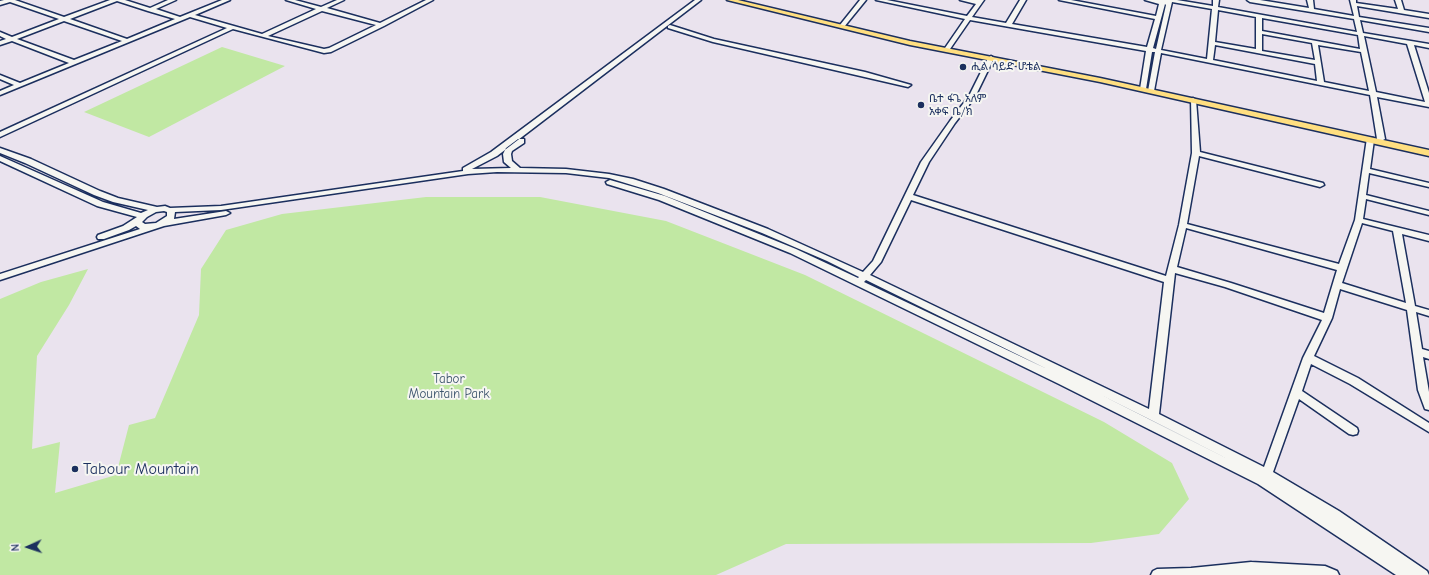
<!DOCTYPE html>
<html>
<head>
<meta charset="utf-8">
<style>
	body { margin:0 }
	#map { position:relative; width:1429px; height:575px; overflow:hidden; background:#eae3ee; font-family:"Comic Neue",sans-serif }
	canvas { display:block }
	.north { position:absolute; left:8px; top:527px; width:40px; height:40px; -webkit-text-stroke:3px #f6f6f2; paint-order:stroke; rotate:267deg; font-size:11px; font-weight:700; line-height:16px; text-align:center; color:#1b2f5e }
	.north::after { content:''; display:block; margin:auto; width:14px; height:18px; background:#1b2f5e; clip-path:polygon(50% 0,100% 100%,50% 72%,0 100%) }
</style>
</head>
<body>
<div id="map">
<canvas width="1429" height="575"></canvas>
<div class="north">N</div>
</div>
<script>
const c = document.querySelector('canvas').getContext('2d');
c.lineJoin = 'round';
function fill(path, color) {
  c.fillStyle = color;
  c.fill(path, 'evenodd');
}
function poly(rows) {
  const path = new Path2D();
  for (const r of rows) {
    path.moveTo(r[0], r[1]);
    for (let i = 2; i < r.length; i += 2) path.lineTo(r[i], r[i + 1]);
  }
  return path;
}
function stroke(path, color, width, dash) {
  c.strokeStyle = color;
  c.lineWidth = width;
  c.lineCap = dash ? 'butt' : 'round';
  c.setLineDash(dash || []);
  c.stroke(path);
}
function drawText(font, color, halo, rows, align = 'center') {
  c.font = font + ' "Comic Neue","Noto Sans Ethiopic",sans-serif';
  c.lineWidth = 4;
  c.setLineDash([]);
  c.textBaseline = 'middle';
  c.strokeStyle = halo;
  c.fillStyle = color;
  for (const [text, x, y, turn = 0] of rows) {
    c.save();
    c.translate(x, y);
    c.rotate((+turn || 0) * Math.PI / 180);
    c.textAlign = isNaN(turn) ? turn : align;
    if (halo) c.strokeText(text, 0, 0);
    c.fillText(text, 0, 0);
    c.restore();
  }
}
const green = poly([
	[222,47,285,66,149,137,84,112],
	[426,197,540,197,666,221,805,275,1104,422,1172,463,1189,499,1159,534,1091,543,786,544,716,575,0,575,0,299,41,282,88,269,69,305,37,356,32,449,60,442,55,493,116,475,129,425,155,418,199,315,201,269,226,230,282,214]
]);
const minor = poly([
	[4,0,15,0,64,17,110,0,125,0,150,8,168,0,176,0,156,9,180,17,222,0,230,0,195,15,262,34,316,9,286,0,295,0,321,7,337,0,344,0,327,8,380,23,426,0,433,0,384,26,331,52,324,53,233,29,0,137,0,132,227,28,190,17,0,95,0,91,14,85,0,79,0,75,20,83,69,63,12,41,0,45,0,41,6,39,0,36,0,32,12,37,59,19,10,2,0,5,0,1,4,0],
	[117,1,148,11,175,19,127,39,70,19,117,1],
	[322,11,376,25,329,48,324,49,268,36,322,11],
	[64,21,122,41,74,60,17,39,64,21],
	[695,0,701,0,497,156,472,169,511,168,504,162,503,154,506,148,518,139,524,139,524,143,512,151,511,154,512,161,520,168,566,169,609,174,633,179,664,189,768,229,863,272,873,261,921,162,950,121,969,96,988,58,991,56,994,58,975,97,955,123,929,162,913,195,1166,276,1179,225,1192,153,1191,99,1193,98,1196,100,1200,152,1323,183,1324,185,1320,187,1199,156,1187,224,1339,264,1355,220,1367,138,1373,138,1374,140,1370,169,1429,183,1429,187,1369,173,1366,195,1429,211,1429,215,1366,199,1363,219,1429,235,1429,241,1402,234,1415,306,1429,310,1429,316,1416,312,1422,349,1429,351,1429,359,1423,357,1429,392,1429,410,1425,409,1418,390,1407,310,1340,289,1332,318,1314,356,1358,378,1429,423,1429,432,1350,384,1311,364,1302,391,1357,428,1358,431,1357,434,1353,435,1349,434,1299,399,1273,472,1339,511,1427,571,1429,575,1396,575,1258,484,1059,384,790,253,659,200,607,184,606,182,610,180,665,196,796,249,858,278,859,277,827,261,762,233,658,193,609,178,566,173,497,172,468,174,221,210,175,212,174,219,226,211,230,213,226,215,164,226,0,280,0,274,140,229,136,226,129,230,104,239,98,239,97,237,98,235,123,226,137,217,97,206,0,161,0,156,103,202,141,213,148,210,113,202,94,195,25,163,0,153,0,148,31,159,100,191,118,198,157,207,165,206,170,208,221,206,463,171,463,168,491,152,695,0],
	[911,200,1164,282,1149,409,870,275,881,262,911,200],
	[164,211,167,212,167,216,156,223,145,224,142,222,147,217,156,212,164,211],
	[1362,223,1393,231,1406,303,1342,283,1362,223],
	[1186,228,1337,270,1324,313,1231,283,1177,267,1186,228],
	[1175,273,1225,287,1322,320,1303,358,1264,467,1159,414,1175,273],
	[866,280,1047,369,864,282,866,280],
	[1099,394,1149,419,1236,463,1099,394],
	[860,0,866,0,844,27,840,27,840,25,860,0],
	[876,0,887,0,967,16,976,4,960,0,984,0,972,17,1006,23,1020,0,1026,0,1012,24,1147,47,1155,19,1059,0,1071,0,1156,16,1159,4,1145,0,1177,0,1213,6,1213,0,1219,0,1218,7,1357,32,1354,19,1250,2,1247,0,1260,0,1309,8,1307,0,1313,0,1314,9,1354,16,1350,0,1356,0,1356,3,1398,9,1395,0,1401,0,1404,10,1429,14,1429,18,1357,6,1359,17,1429,28,1429,32,1360,20,1363,33,1429,44,1429,48,1414,45,1429,93,1429,107,1377,97,1385,139,1381,141,1377,139,1370,95,1161,53,1154,91,1151,93,1148,91,1155,52,1152,52,1146,89,1143,91,1140,89,1146,51,970,20,950,49,948,50,945,48,965,19,876,0],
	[1172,2,1212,9,1207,59,1161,50,1172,2],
	[1165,4,1166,5,1156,49,1153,48,1165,4],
	[1218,10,1256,17,1256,49,1215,42,1218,10],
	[1262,18,1358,35,1360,49,1262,31,1262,18],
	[1262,34,1312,43,1315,60,1262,51,1262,34],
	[1364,36,1407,44,1425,102,1376,92,1364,36],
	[1215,45,1315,64,1317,81,1213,60,1215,45],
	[1318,45,1361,52,1369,91,1324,82,1318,45],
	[670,25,714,39,865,72,911,85,908,87,713,42,668,28,668,26,670,25],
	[1251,562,1325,566,1337,571,1339,575,1151,575,1153,571,1157,569,1191,568,1251,562]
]);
const major = poly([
	[727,0,738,0,910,41,1100,78,1429,150,1429,156,1100,82,910,45,727,0]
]);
const markers = [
	[963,67,4,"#1b2f5e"],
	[921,105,4,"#1b2f5e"],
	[75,469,4,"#1b2f5e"]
];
const farPoinames = [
	["ሒል ሳይድ ሆቴል",971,67],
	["ቤተ ፋጌ አለም",929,99],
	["አቀፍ ቤ/ክ",929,112]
];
const parkNames = [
	["Tabor",449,379],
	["Mountain Park",449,394]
];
const nearPoinames = [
	["Tabour Mountain",83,469]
];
fill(green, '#c1e8a3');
stroke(minor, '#1b2f5e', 3);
stroke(major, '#1b2f5e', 3);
fill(minor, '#f6f6f2');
fill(major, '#ffdf80');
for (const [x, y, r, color] of markers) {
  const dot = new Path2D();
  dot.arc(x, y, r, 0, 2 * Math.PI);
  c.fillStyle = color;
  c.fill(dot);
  stroke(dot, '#f6f6f2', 1.5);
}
drawText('11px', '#1b2f5e', '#f6f6f2', farPoinames, 'left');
drawText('13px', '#3c546c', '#f6f6f2', parkNames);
drawText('16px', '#1b2f5e', '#f6f6f2', nearPoinames, 'left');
</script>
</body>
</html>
